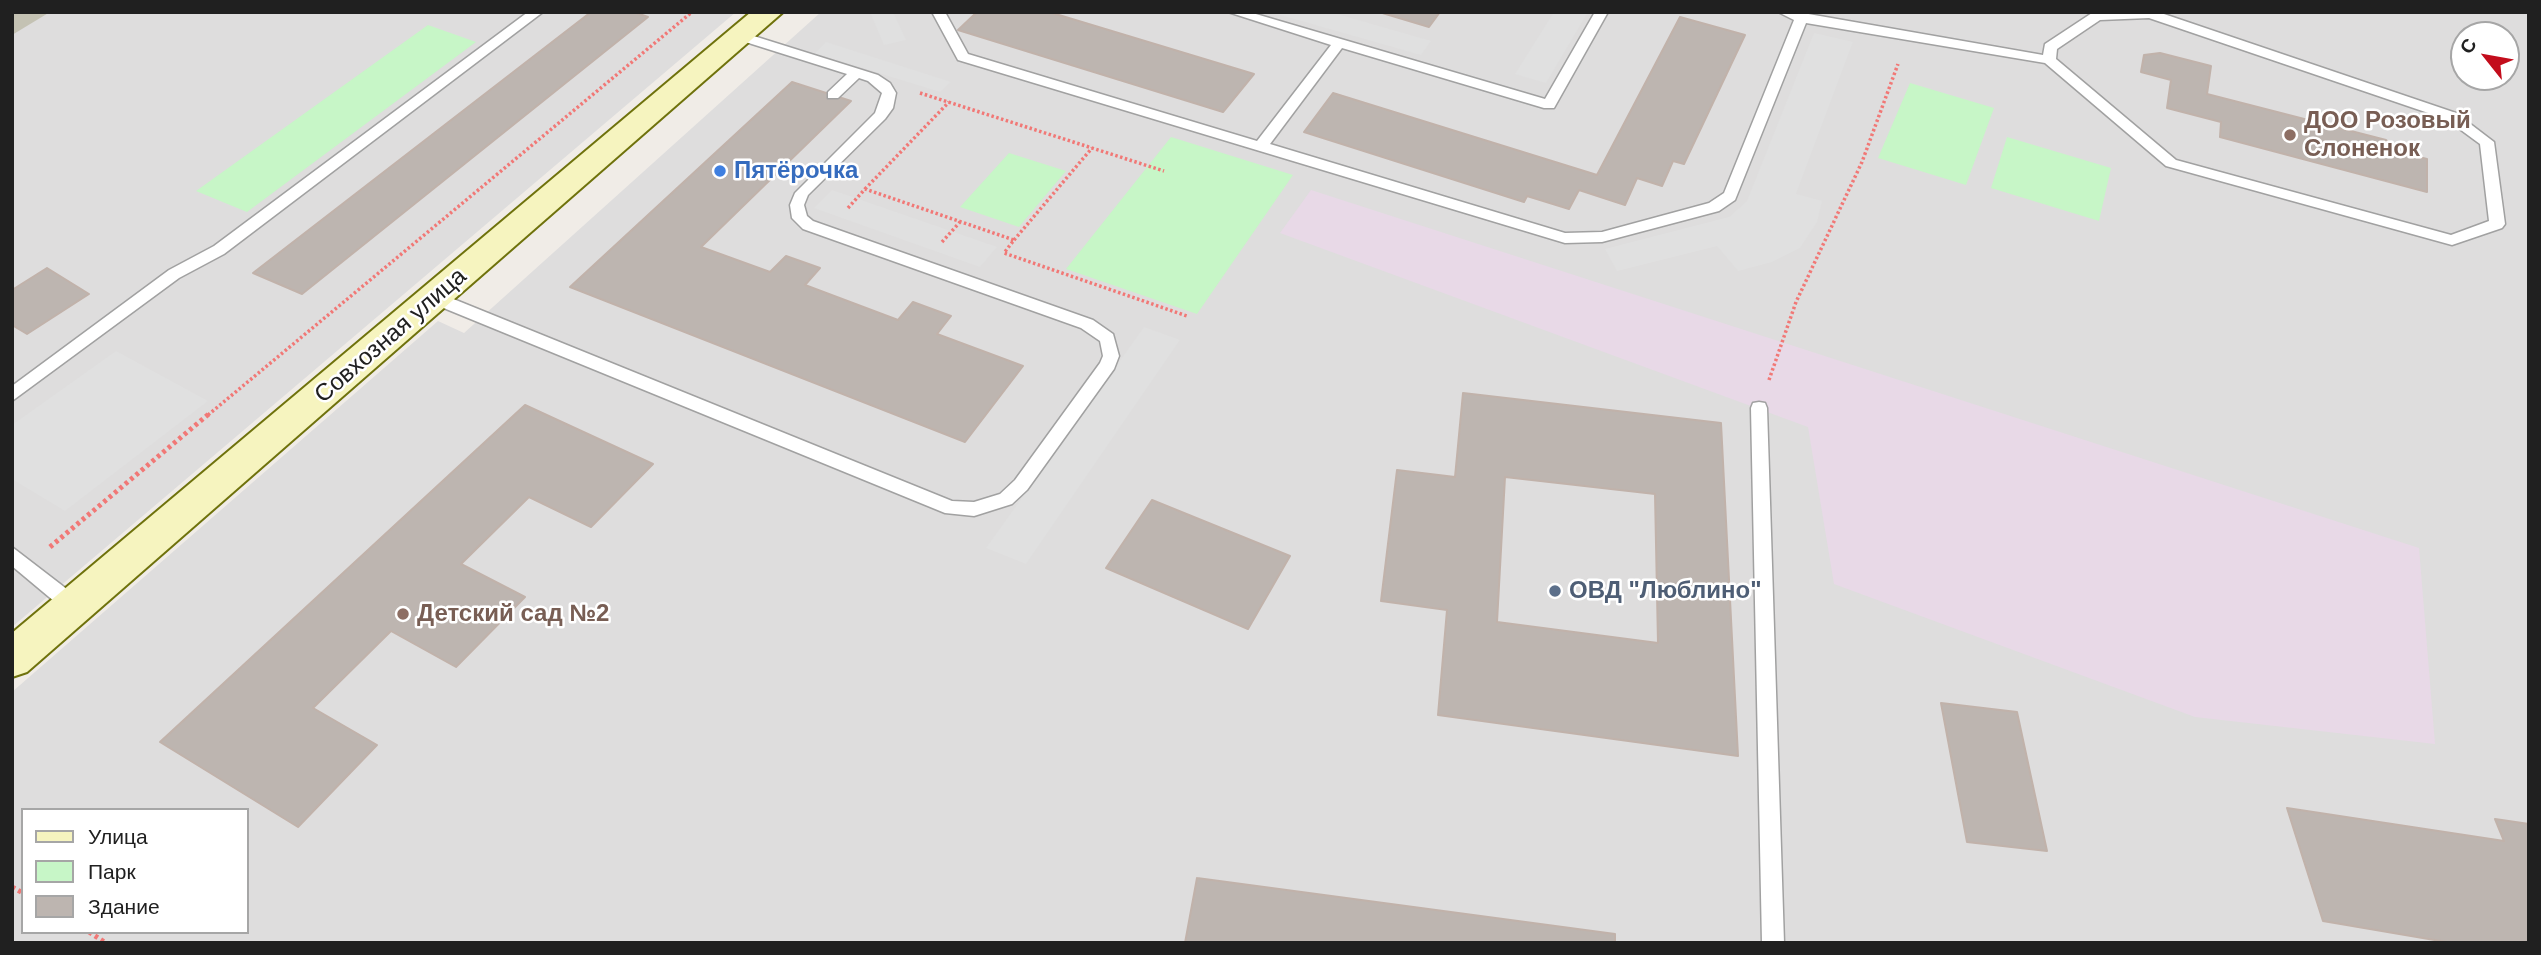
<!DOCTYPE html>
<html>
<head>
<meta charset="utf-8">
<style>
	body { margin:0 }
	#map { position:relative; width:2541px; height:955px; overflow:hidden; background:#f0ece7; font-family:Arial,sans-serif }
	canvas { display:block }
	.frame { position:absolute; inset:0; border:14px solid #202020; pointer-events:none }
	.legend { position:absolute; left:21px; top:808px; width:228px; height:126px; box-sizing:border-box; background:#fff; border:2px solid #a6a6a6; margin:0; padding:9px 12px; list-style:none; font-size:21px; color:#202020 }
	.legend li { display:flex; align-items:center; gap:14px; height:35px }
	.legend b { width:35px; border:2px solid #a6a6a6 }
	.north { position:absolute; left:2450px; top:21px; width:70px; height:70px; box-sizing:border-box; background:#fff; border:2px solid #a6a6a6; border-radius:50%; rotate:301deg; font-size:19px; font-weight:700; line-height:28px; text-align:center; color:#202020 }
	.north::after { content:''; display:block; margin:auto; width:24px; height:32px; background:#c30d1c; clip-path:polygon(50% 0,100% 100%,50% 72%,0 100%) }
</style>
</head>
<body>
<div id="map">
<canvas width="2541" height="955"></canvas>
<div class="frame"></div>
<ul class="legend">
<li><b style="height:9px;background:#f6f4bf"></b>Улица</li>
<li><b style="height:19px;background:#c7f6c7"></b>Парк</li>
<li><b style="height:19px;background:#bdb5b0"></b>Здание</li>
</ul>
<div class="north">С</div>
</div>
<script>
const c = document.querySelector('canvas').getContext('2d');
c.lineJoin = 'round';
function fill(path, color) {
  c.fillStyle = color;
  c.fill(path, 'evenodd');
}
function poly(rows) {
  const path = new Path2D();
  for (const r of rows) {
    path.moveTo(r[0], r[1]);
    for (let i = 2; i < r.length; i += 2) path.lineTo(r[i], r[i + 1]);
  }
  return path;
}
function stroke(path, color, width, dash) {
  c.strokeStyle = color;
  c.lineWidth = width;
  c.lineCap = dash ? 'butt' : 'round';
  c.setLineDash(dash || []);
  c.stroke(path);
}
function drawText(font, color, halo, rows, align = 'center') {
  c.font = font + ' Arial,sans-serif';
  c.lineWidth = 5;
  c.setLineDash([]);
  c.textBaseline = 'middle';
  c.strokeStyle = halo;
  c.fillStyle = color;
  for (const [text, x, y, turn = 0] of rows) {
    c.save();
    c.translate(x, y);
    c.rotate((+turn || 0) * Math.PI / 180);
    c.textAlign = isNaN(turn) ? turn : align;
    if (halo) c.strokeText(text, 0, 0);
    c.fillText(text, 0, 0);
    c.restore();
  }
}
const residential = poly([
	[12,12,736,12,12,627],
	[821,12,2529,12,2529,943,12,943,12,692,438,321,464,333],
	[2464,35,2506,35,2506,77,2464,77],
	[23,810,247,810,247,932,23,932]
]);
const industrial = poly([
	[1311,190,2419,548,2435,744,2195,717,1834,584,1808,427,1280,233]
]);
const construction = poly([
	[12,12,50,12,12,35]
]);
const park = poly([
	[428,25,476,42,247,212,196,191],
	[1910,83,1994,108,1966,185,1878,158],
	[1171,137,1293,175,1197,314,1066,269],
	[2007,137,2111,168,2099,221,1991,188],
	[1009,153,1066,171,1019,227,960,207]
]);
const parking = poly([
	[870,12,893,12,906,40,884,45],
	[1270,12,1330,12,1431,41,1421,55],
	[1554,12,1588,12,1546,83,1515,74],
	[1814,33,1853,42,1796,194,1822,201,1817,222,1800,248,1772,262,1738,271,1717,246,1617,271,1605,249,1729,217,1747,201],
	[826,42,951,82,940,92,815,53],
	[832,190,997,247,980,267,814,208],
	[1144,327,1180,340,1026,564,986,548],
	[116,351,208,401,65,511,12,479,12,425]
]);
const building = poly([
	[591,12,634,12,648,17,302,294,253,273,591,12],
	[977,12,1049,12,1254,74,1223,112,958,30,977,12],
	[1379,12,1440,12,1429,27,1379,12],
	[1680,17,1745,35,1684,164,1673,161,1662,186,1637,178,1625,205,1579,190,1569,209,1527,196,1524,202,1304,132,1333,93,1597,175,1680,17],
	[2160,53,2211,66,2207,94,2386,140,2399,152,2427,159,2427,192,2220,137,2221,122,2167,108,2171,80,2141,72,2144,55,2160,53],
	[792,82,851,101,701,247,770,272,786,256,820,268,805,285,898,320,913,302,951,316,937,334,1023,366,965,442,570,287,792,82],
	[47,268,89,294,27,334,12,325,12,290,47,268],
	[1463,393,1721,423,1738,756,1438,715,1447,610,1381,601,1397,470,1455,477,1463,393],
	[1505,477,1655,494,1658,643,1497,622,1505,477],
	[525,405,653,464,591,527,529,497,461,564,525,597,456,667,391,631,313,708,377,745,298,827,160,742,525,405],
	[1152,500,1290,556,1248,629,1106,568,1152,500],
	[1941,703,2017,712,2047,851,1967,842,1941,703],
	[2287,808,2504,841,2495,819,2529,824,2529,943,2452,943,2323,921,2287,808],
	[1197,878,1615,934,1615,943,1185,943,1197,878]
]);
const pathFar1 = poly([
	[920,93,1164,171],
	[865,189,949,102],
	[848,208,865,189,1014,240,1004,253,1187,316],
	[1014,240,1092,148],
	[942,242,960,222],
	[1769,380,1796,302,1862,162,1898,64],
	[208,415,692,12]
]);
const path = poly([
	[50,547,210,413],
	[12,887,23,893],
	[89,932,106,943]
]);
const lane = poly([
	[528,12,543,12,224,254,179,278,12,401,12,386,169,270,214,246,528,12],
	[932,12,945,12,968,54,1257,141,1331,45,1228,12,1249,12,1545,99,1595,12,1608,12,1554,108,1544,108,1342,48,1270,144,1565,233,1602,232,1709,203,1724,193,1794,20,1778,12,1797,12,2043,55,2045,44,2092,13,2158,12,2456,113,2494,142,2505,224,2502,228,2452,245,2166,166,2045,63,1806,23,1735,200,1719,211,1602,242,1565,243,958,60,932,12],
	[2149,18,2446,119,2480,144,2489,221,2451,235,2176,160,2056,59,2057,49,2100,20,2149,18],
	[741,32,878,75,890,83,896,93,893,108,885,119,808,195,804,205,807,216,813,221,1093,320,1113,334,1119,356,1114,369,1027,490,1012,504,974,516,945,513,429,302,427,298,435,292,441,294,952,501,974,502,1000,494,1015,480,1100,363,1103,356,1100,341,1081,328,803,229,792,218,790,205,795,193,875,113,882,93,868,81,859,78,838,98,828,98,828,92,847,74,736,39,736,33,741,32],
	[1759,402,1765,403,1767,408,1784,943,1762,943,1751,408,1753,403,1759,402],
	[12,547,81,600,83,606,81,612,74,614,67,612,12,566,12,547]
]);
const secondary = poly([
	[751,12,783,12,27,672,12,677,12,633,751,12]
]);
const markers = [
	[2290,135,7,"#8d6e63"],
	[720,171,7,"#3f7fe0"],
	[1555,591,7,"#5c6f8a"],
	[403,614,7,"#8d6e63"]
];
const educationNames = [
	["ДОО Розовый",2304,121],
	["Слоненок",2304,149],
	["Детский сад №2",417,614]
];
const shopNames = [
	["Пятёрочка",734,171]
];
const streetNames = [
	["Совхозная улица",391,336,-41]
];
const serviceNames = [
	["ОВД \"Люблино\"",1569,591]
];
fill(residential, '#dedddd');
fill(industrial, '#e8d9e7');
fill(construction, '#c4c2b3');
fill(park, '#c7f6c7');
fill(parking, '#e0e0e0');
fill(building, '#bdb5b0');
stroke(building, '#c1b2aa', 2);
stroke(lane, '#a1a1a1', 3);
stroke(secondary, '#6f720c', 4);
stroke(pathFar1, '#f17876', 3.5, [2.5, 2.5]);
stroke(path, '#f17876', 5, [3.5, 3.5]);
fill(lane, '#fff');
fill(secondary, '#f6f4bf');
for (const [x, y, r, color] of markers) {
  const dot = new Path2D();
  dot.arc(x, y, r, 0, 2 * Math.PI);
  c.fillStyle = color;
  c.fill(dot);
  stroke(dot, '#fff', 2.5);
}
drawText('bold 24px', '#785e54', '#fff', educationNames, 'left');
drawText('bold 24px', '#366cbe', '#fff', shopNames, 'left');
drawText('24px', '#202020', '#fff', streetNames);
drawText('bold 24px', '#4e5e75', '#fff', serviceNames, 'left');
</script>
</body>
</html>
